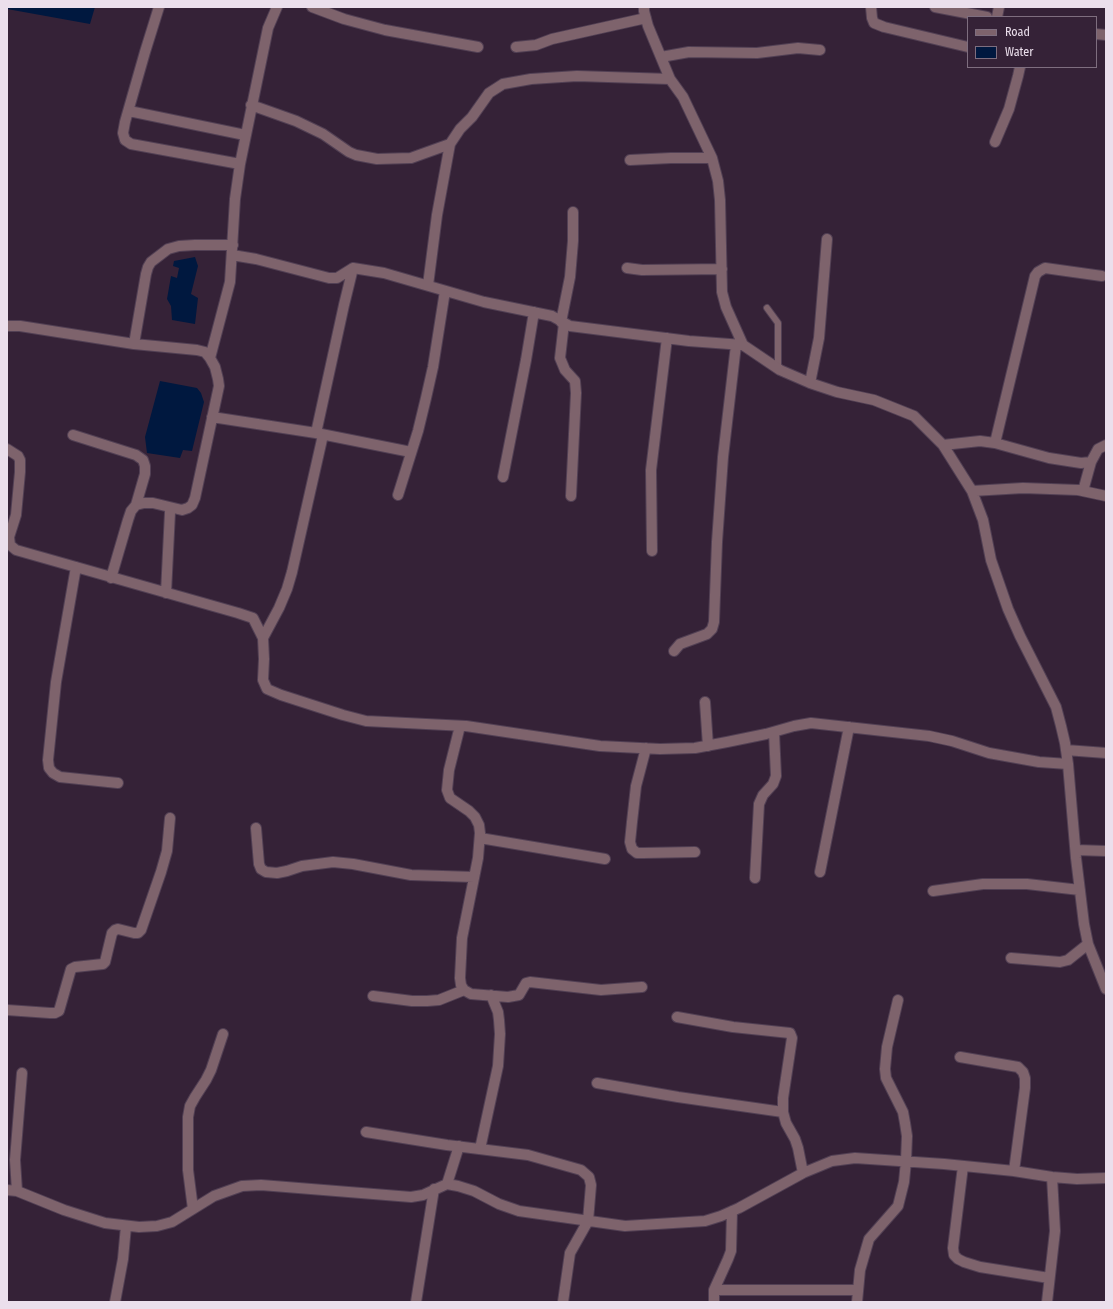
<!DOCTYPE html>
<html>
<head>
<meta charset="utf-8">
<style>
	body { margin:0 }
	#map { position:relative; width:1113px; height:1309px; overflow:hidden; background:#352237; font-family:"Fira Sans Condensed",sans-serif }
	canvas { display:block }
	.frame { position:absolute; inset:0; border:8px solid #ebdfec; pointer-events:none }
	.legend { position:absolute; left:967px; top:16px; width:130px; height:52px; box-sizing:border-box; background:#352237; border:1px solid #7e6e7f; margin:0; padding:5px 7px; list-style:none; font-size:12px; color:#ebdfec }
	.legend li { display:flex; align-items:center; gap:8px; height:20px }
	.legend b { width:20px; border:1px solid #7e6e7f }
</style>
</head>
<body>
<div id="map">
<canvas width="1113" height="1309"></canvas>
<div class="frame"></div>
<ul class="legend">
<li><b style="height:5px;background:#7e636c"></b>Road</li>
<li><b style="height:11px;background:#00183f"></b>Water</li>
</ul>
</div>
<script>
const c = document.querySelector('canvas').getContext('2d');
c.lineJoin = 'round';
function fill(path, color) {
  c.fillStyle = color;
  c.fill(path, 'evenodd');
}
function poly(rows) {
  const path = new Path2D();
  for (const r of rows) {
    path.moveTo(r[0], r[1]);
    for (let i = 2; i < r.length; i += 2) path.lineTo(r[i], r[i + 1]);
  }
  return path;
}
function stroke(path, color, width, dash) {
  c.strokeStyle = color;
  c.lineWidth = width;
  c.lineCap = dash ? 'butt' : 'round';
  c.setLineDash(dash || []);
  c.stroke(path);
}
const water = poly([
	[7,7,95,7,90,24,7,9],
	[195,257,198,266,191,294,198,298,195,324,172,320,171,306,167,299,171,276,177,278,179,268,173,266,174,261],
	[160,381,197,388,201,393,204,402,192,451,183,450,180,458,147,453,145,437]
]);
const service = poly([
	[767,308,778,323,778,369]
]);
const minor = poly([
	[159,7,145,52,125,122,123,133,125,140,131,144,240,164],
	[312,7,344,19,385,30,478,47],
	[644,7,644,11,648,26,670,79,683,97,712,158,718,181,720,200,722,292,726,307,743,345,780,370,810,383,837,392,874,400,914,416,943,445,972,491,983,520,991,560,1008,609,1020,636,1056,707,1061,726,1065,743,1068,764,1076,858,1084,924,1088,944,1106,989],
	[871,7,872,18,874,23,884,27,968,47],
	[935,7,987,17],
	[997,17,999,7],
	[1096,34,1106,35],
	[516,47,536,45,552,39,646,18],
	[661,57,689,52,757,53,798,48,820,50],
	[251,105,296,121,323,134,349,152,356,155,377,159,411,158,450,144],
	[129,111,245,135],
	[995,142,1009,109,1018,76,1020,67],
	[630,160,671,158,712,158],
	[232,255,256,259,329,278,337,278,353,268,384,273,484,302,552,316,570,326,689,341,743,345],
	[627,268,642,270,722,269],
	[428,285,437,215,450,144,460,129,472,117,489,93,503,84,531,79,577,76,670,79],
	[561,322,570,277,573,241,573,212],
	[564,323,560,358,565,370,575,381,576,393,571,496],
	[7,326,20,326,134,344,197,350,205,352,210,358,215,367,218,379,219,386,195,498,192,505,188,508,182,510,153,503,144,503,136,505,131,511,128,520,111,578],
	[134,344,146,274,148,267,151,262,168,249,179,246,195,245,233,245],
	[210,358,230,282,235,199,240,164,268,28,277,7],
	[810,383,819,338,827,239],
	[212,417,316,433,411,452],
	[316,433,344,305,353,268],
	[73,435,136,455,143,460,145,466,145,474,136,505],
	[995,443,1035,276,1038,272,1045,268,1102,276],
	[943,445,980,441,995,443,1049,458,1081,463,1091,462,1098,449,1106,445],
	[7,449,18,456,20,460,20,472,16,515,9,537,10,545,16,550,238,613,253,618,263,638,264,659,263,680,267,689,281,695,343,715,366,721,466,726,600,746,660,749,695,748,727,742,766,734,794,726,811,723,929,736,952,741,989,753,1039,762,1068,764],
	[503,477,526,360,534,312],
	[972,491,1023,488,1078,490,1106,496],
	[1083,491,1091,462],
	[398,495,418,431,426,398,433,367,445,291],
	[652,551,651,470,667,338],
	[76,567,56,682,48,760,49,768,53,773,60,777,118,783],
	[166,593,170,512,172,508],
	[263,638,279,608,287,589,292,572,323,435],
	[674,651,680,644,707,634,712,629,714,622,717,542,723,457,736,345],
	[705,702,708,746],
	[460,726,449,770,447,790,450,798,469,811,475,817,479,825,480,833,478,858,462,938,460,978,461,985,464,990,471,994,508,997,519,995,526,983,530,982,601,990,642,987],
	[646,748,636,786,632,822,630,842,632,849,637,853,643,853,695,852],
	[1066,750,1106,753],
	[256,828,259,864,261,869,266,872,277,873,287,871,302,866,333,862,353,864,411,875,474,877],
	[480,838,605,859],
	[1076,850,1106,851],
	[820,872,849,727],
	[755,878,759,804,763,795,773,784,776,776,774,732],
	[933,891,983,884,1027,884,1080,890],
	[1011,958,1060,962,1068,960,1088,944],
	[373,996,412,1001,427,1001,439,1000,464,990],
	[7,1010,50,1013,55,1013,59,1011,71,969,75,967,103,964,105,962,112,933,115,930,118,929,134,933,138,933,141,930,161,872,167,851,170,818],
	[677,1017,733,1027,790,1033,792,1038,783,1098,783,1112,786,1123,795,1139,798,1148,803,1173],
	[960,1057,1018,1067,1023,1072,1025,1078,1025,1088,1014,1171],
	[597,1083,678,1097,783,1112],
	[366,1132,447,1145,528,1155,581,1170,589,1177,591,1185,588,1221,570,1253,563,1302],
	[480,1149,498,1066,500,1034,499,1020,498,1012,491,995],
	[963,1166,953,1248,954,1255,958,1259,964,1262,980,1267,1049,1278],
	[447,1184,459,1146],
	[7,1190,17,1191,64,1210,105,1223,139,1227,157,1226,172,1222,214,1196,242,1186,261,1185,411,1197,423,1195,447,1184,458,1186,474,1191,499,1204,519,1211,625,1226,705,1221,721,1216,739,1208,803,1173,832,1161,855,1158,944,1164,1014,1171,1052,1177,1077,1179,1106,1178],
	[17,1191,15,1160,22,1073],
	[193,1209,188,1170,188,1117,190,1106,195,1097,206,1080,211,1070,223,1034],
	[714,1290,858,1290],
	[115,1302,123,1259,126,1226],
	[416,1302,434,1189],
	[714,1302,714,1290,728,1259,731,1251,732,1211],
	[857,1302,860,1270,869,1239,898,1206,904,1182,906,1161,907,1136,905,1123,903,1112,886,1078,885,1069,887,1047,898,1000],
	[1047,1302,1055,1231,1052,1177]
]);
fill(water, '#00183f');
stroke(service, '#524054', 8);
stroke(minor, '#524054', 12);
stroke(service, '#7e636c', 6);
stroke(minor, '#7e636c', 10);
</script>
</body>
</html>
